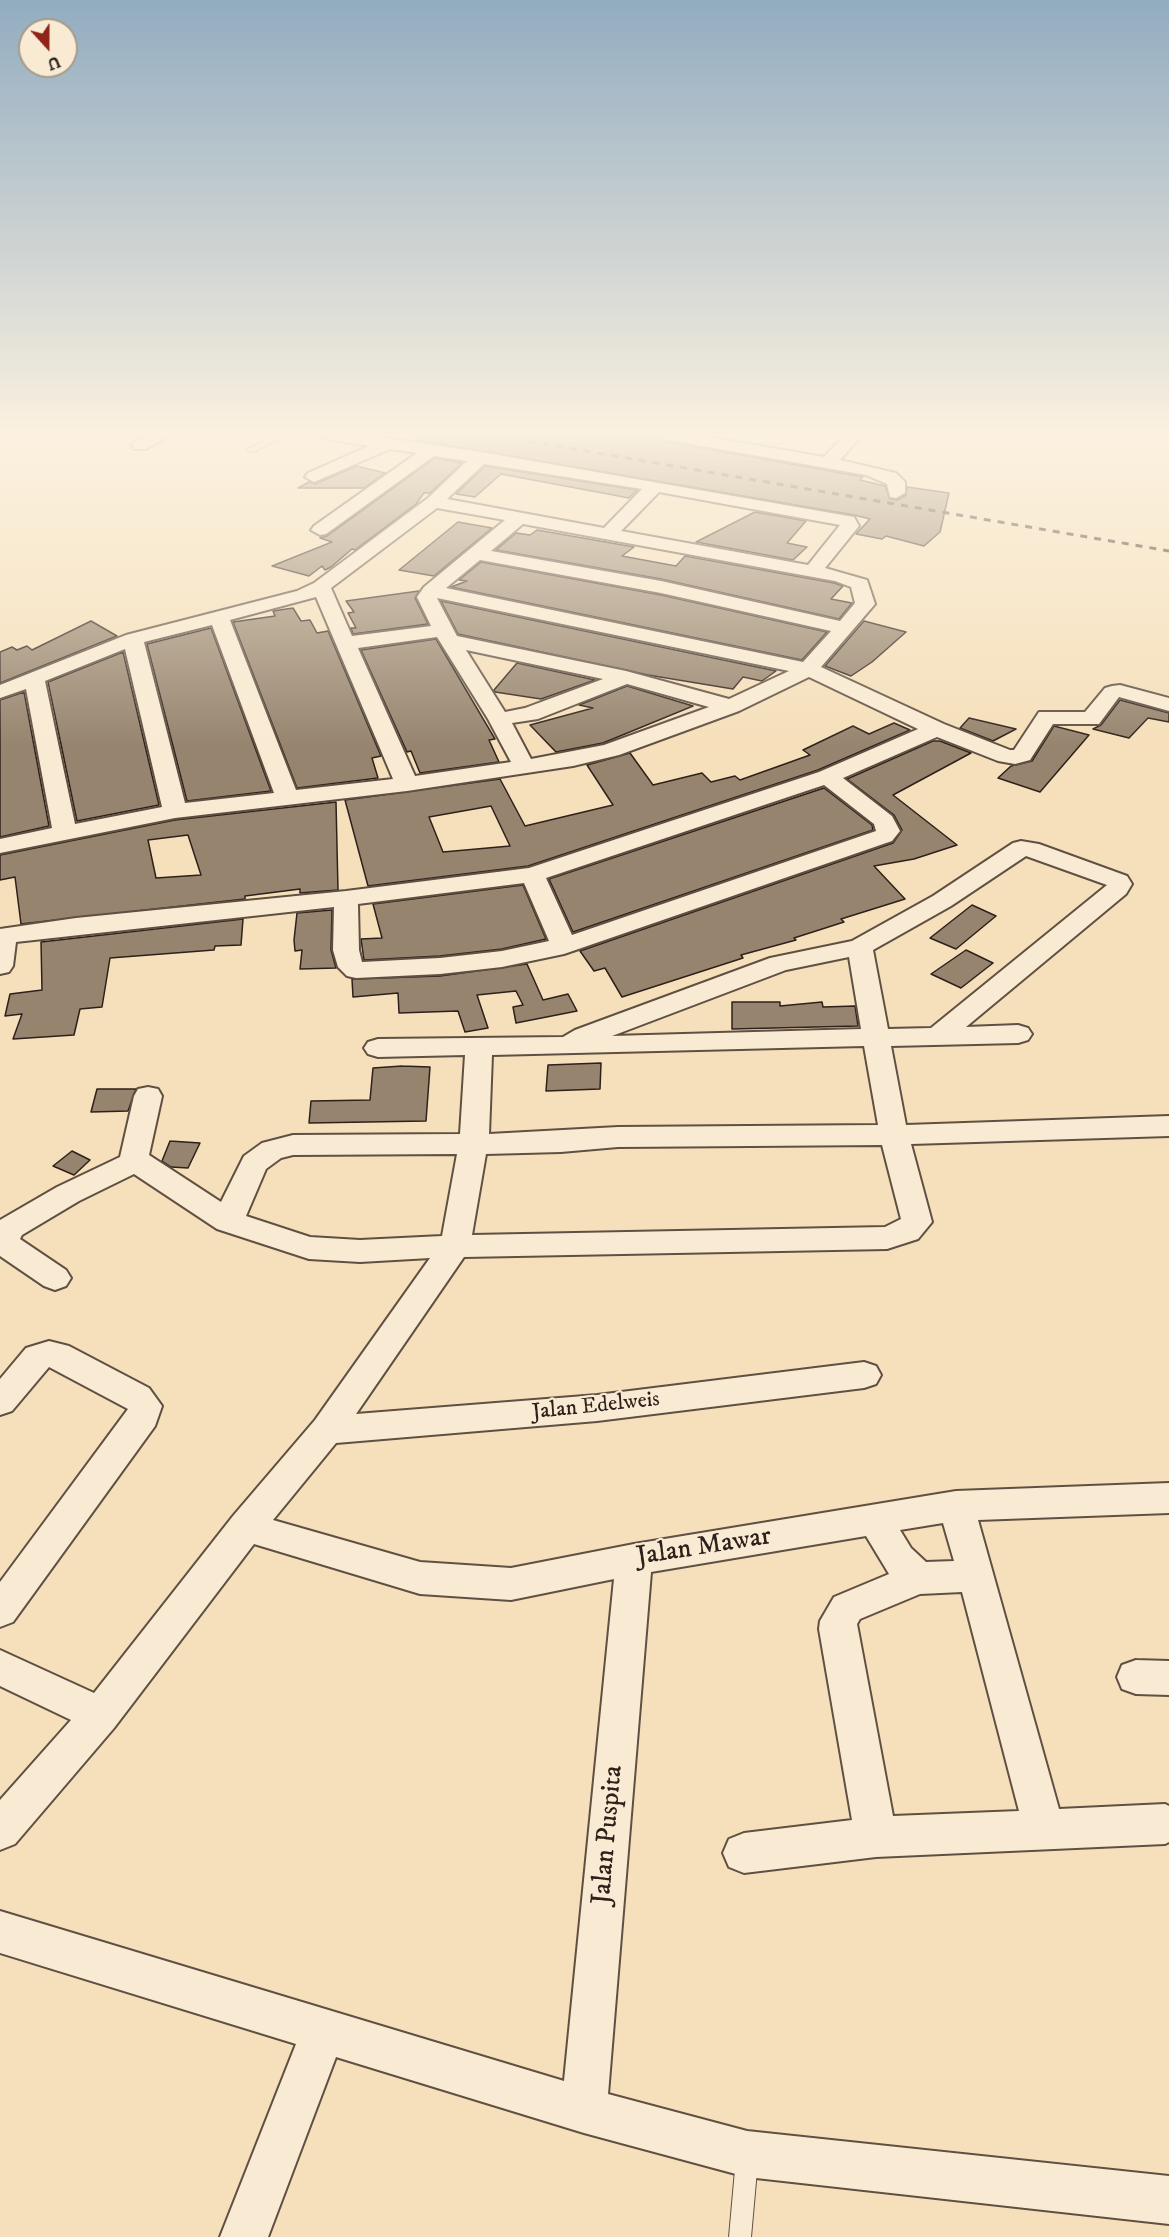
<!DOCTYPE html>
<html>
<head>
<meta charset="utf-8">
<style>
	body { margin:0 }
	#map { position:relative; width:1169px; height:2237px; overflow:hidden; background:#f6e0bb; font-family:"IM FELL DW Pica",serif }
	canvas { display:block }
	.north { position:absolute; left:18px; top:18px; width:60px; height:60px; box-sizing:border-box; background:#f9ebd3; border:2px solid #a89a89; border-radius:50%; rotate:159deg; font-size:16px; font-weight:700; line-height:24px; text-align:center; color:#2e201b }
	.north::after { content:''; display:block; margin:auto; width:21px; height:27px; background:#8f2418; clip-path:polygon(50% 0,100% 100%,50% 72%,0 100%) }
</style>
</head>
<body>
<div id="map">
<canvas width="1169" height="2237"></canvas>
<div class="north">U</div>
</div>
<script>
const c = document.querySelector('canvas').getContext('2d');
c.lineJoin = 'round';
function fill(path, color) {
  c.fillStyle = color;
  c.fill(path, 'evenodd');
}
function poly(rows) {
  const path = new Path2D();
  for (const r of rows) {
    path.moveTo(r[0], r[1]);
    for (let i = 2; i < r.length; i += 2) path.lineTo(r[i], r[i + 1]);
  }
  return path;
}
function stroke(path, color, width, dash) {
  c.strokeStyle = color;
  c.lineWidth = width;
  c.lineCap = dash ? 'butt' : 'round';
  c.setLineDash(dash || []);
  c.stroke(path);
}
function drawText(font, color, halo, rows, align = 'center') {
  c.font = font + ' "IM FELL DW Pica",serif';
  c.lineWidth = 4.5;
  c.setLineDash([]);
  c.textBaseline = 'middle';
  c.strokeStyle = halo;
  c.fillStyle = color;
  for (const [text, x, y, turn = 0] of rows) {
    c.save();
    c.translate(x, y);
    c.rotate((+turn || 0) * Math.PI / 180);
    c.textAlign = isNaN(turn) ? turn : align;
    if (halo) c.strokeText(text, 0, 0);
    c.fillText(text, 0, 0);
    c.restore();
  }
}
const building = poly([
	[417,434,653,434,663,441,863,477,860,480,885,486,890,499,897,500,906,495,907,487,949,493,940,532,924,546,886,536,882,539,856,534,870,519,854,515,417,440,417,434],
	[435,458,462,463,430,493,424,493,416,504,355,550,352,549,331,567,325,570,322,566,309,576,272,566,332,542,320,538,327,536,435,458],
	[357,466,385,473,364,488,298,488,309,482,315,484,357,466],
	[485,466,637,490,629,498,501,474,475,497,456,494,485,466],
	[755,512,806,521,787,543,807,547,793,560,696,542,755,512],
	[458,522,492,528,434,576,399,570,458,522],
	[537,530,634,547,622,556,676,566,685,556,834,583,843,586,831,599,852,603,839,619,661,579,496,550,516,533,530,535,537,530],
	[481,562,661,595,827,632,802,660,451,587,467,581,459,580,481,562],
	[419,591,415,598,428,624,353,634,351,628,356,628,348,613,354,612,346,601,419,591],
	[441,601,776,671,762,681,743,677,733,689,648,675,458,634,441,601],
	[293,608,301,621,310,620,317,633,328,631,381,756,372,758,378,778,297,788,233,622,275,616,273,611,293,608],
	[91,621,117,636,0,683,0,652,12,647,17,650,27,646,32,650,91,621],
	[864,621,906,632,872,662,851,676,825,666,864,621],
	[211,628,271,791,187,801,147,644,211,628],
	[436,639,495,739,489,740,499,762,420,773,411,751,407,752,361,650,436,639],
	[123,652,159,805,77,821,48,682,123,652],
	[517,663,595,680,541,699,495,692,494,690,517,663],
	[627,686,693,706,603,743,556,752,530,725,593,708,579,705,627,686],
	[24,692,49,826,0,837,0,700,24,692],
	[1120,700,1169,713,1169,722,1148,718,1129,738,1093,729,1101,725,1120,700],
	[969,718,1016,729,993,741,960,728,969,718],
	[894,723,910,730,818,770,528,866,368,886,345,800,500,779,525,826,613,805,587,765,630,753,653,785,702,773,711,782,735,776,740,780,810,755,803,750,853,726,869,734,894,723],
	[491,806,510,846,443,852,429,817,491,806],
	[1054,726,1089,735,1040,792,998,778,1011,766,1032,761,1054,726],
	[933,741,940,741,971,753,893,795,957,845,914,859,874,866,905,899,841,919,844,922,794,938,796,940,741,955,743,958,622,997,605,968,594,971,580,951,893,843,902,830,894,815,847,779,933,741],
	[824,788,872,825,873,830,573,932,549,879,824,788],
	[336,802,338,890,300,893,300,889,245,896,245,899,21,924,15,877,0,880,0,855,175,820,336,802],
	[188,835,201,875,156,878,148,840,188,835],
	[523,885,546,939,502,949,440,956,364,960,361,939,382,938,373,904,523,885],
	[972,905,996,916,956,949,930,938,972,905],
	[332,910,331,950,336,968,300,969,302,950,295,951,294,940,297,913,332,910],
	[243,919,241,945,215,946,214,950,110,958,102,1007,80,1009,74,1035,13,1039,22,1014,5,1016,10,994,42,990,41,942,243,919],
	[966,950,993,963,961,988,931,974,966,950],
	[527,964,543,1000,568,994,577,1011,516,1023,513,1007,523,1005,516,991,477,995,488,1028,465,1032,458,1011,399,1013,398,993,353,997,352,979,440,976,527,964],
	[732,1002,780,1002,780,1006,822,1002,823,1007,855,1006,858,1026,732,1029,732,1002],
	[601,1063,600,1089,546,1091,548,1065,601,1063],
	[402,1066,430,1067,426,1121,309,1123,311,1101,370,1100,373,1068,402,1066],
	[97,1089,136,1089,128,1111,91,1112,97,1089],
	[170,1141,200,1143,188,1168,171,1167,162,1161,170,1141],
	[72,1151,90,1160,74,1175,53,1166,72,1151]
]);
const service = poly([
	[278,434,288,434,253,452,246,450,278,434],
	[747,2148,755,2151,758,2159,751,2237,729,2237,736,2159,739,2151,747,2148]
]);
const minor = poly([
	[151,434,173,434,146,449,134,449,132,445,134,441,151,434],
	[319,434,358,434,481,452,854,517,859,526,825,568,867,580,875,604,821,667,944,724,1010,750,1014,750,1039,712,1085,712,1105,688,1112,686,1120,685,1169,698,1169,711,1119,697,1099,724,1053,724,1030,760,1015,764,998,761,937,737,843,778,892,816,900,831,892,841,564,954,502,967,440,974,356,978,347,976,338,967,333,950,334,907,16,942,13,966,9,972,0,974,0,929,76,918,346,891,529,868,819,772,918,729,809,677,739,711,619,755,573,766,407,791,175,818,0,853,0,839,52,828,26,689,0,698,0,685,126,635,297,591,314,583,428,498,467,461,434,456,326,534,320,535,311,530,314,526,417,453,390,449,314,482,305,477,308,473,369,446,327,439,319,434],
	[484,464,642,489,604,528,447,499,484,464],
	[659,492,840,525,808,565,621,531,659,492],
	[437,508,505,520,424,587,417,597,431,626,352,636,331,588,437,508],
	[523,524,835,581,851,587,855,603,840,621,661,581,491,551,523,524],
	[480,560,661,593,831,631,803,662,446,588,480,560],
	[316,597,393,779,296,790,230,620,316,597],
	[437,598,789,671,729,699,626,671,457,636,437,598],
	[212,625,274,793,185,803,144,642,212,625],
	[437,637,488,719,511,762,415,776,358,648,437,637],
	[125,649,162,807,75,824,45,681,125,649],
	[466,650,603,679,525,708,505,712,466,650],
	[627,684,709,707,604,745,531,759,512,723,538,719,627,684],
	[824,785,874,824,876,831,572,935,546,878,824,785],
	[524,883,549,941,502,951,440,958,362,962,359,950,358,904,524,883],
	[655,434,691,434,824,457,846,434,863,434,840,460,896,473,905,482,905,493,896,498,890,497,887,484,866,475,663,439,655,434],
	[1021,841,1039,844,1127,876,1132,884,1126,894,966,1027,1018,1025,1028,1028,1032,1034,1028,1040,1018,1043,891,1046,906,1125,1169,1116,1169,1136,911,1144,932,1222,918,1239,887,1249,464,1257,356,1414,597,1395,864,1362,876,1366,881,1375,876,1384,864,1388,597,1421,336,1443,273,1520,420,1562,511,1568,634,1544,956,1491,1169,1483,1169,1513,978,1520,1059,1809,1165,1804,1169,1806,1169,1842,1165,1844,876,1857,744,1873,729,1867,723,1853,729,1839,744,1833,852,1820,819,1629,820,1621,834,1597,889,1574,866,1536,651,1572,608,2094,747,2131,1169,2176,1169,2224,747,2177,584,2133,336,2057,268,2237,220,2237,296,2044,0,1953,0,1911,564,2081,614,1579,511,1600,420,1594,254,1544,114,1728,15,1844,0,1850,0,1800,71,1720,0,1686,0,1650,94,1693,233,1516,315,1420,430,1258,360,1262,309,1259,217,1229,134,1174,79,1201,22,1235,20,1239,66,1270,71,1278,66,1286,55,1290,44,1286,0,1256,0,1220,57,1187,120,1157,134,1096,138,1089,148,1087,158,1089,162,1096,149,1155,221,1202,244,1156,262,1143,293,1135,460,1134,465,1055,378,1057,368,1054,364,1048,368,1042,378,1039,563,1037,575,1030,770,958,852,941,933,896,1013,843,1021,841],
	[1026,856,1107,885,931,1028,888,1029,873,950,951,906,1026,856],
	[849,957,861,1029,612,1036,786,970,849,957],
	[864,1046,878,1125,618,1127,489,1134,492,1055,864,1046],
	[882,1145,901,1219,885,1227,472,1235,486,1154,561,1152,618,1147,882,1145],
	[457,1154,442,1236,360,1240,310,1237,246,1216,266,1169,281,1158,293,1155,457,1154],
	[943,1523,954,1561,926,1562,911,1548,900,1530,943,1523],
	[962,1592,1019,1811,893,1816,857,1624,860,1619,920,1594,962,1592],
	[49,1341,69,1346,149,1388,162,1406,155,1426,13,1622,0,1627,0,1582,128,1409,49,1367,12,1411,0,1415,0,1379,26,1348,49,1341],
	[1136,1660,1169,1661,1169,1695,1136,1694,1122,1689,1117,1677,1122,1665,1136,1660]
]);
const rail = poly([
	[487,434,1169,551]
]);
const streetNames = [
	["Jalan Edelweis",596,1407,-6]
];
const nearStreetnames = [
	["Jalan Mawar",704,1548,-9],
	["Jalan Puspita",609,1835,-85]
];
fill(building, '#96846e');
stroke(building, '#2e201b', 1.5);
stroke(service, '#605043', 2);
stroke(minor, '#605043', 4);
fill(service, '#f9ebd3');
fill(minor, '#f9ebd3');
stroke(rail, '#2e201b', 3, [7, 7]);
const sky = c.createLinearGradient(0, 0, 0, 747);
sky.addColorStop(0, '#92acc0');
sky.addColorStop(0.58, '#fbf1e0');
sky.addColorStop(1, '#fbf1e000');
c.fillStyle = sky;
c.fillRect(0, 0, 1169, 747);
drawText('22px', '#2e201b', '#f9ebd3', streetNames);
drawText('27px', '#2e201b', '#f9ebd3', nearStreetnames);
</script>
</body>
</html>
